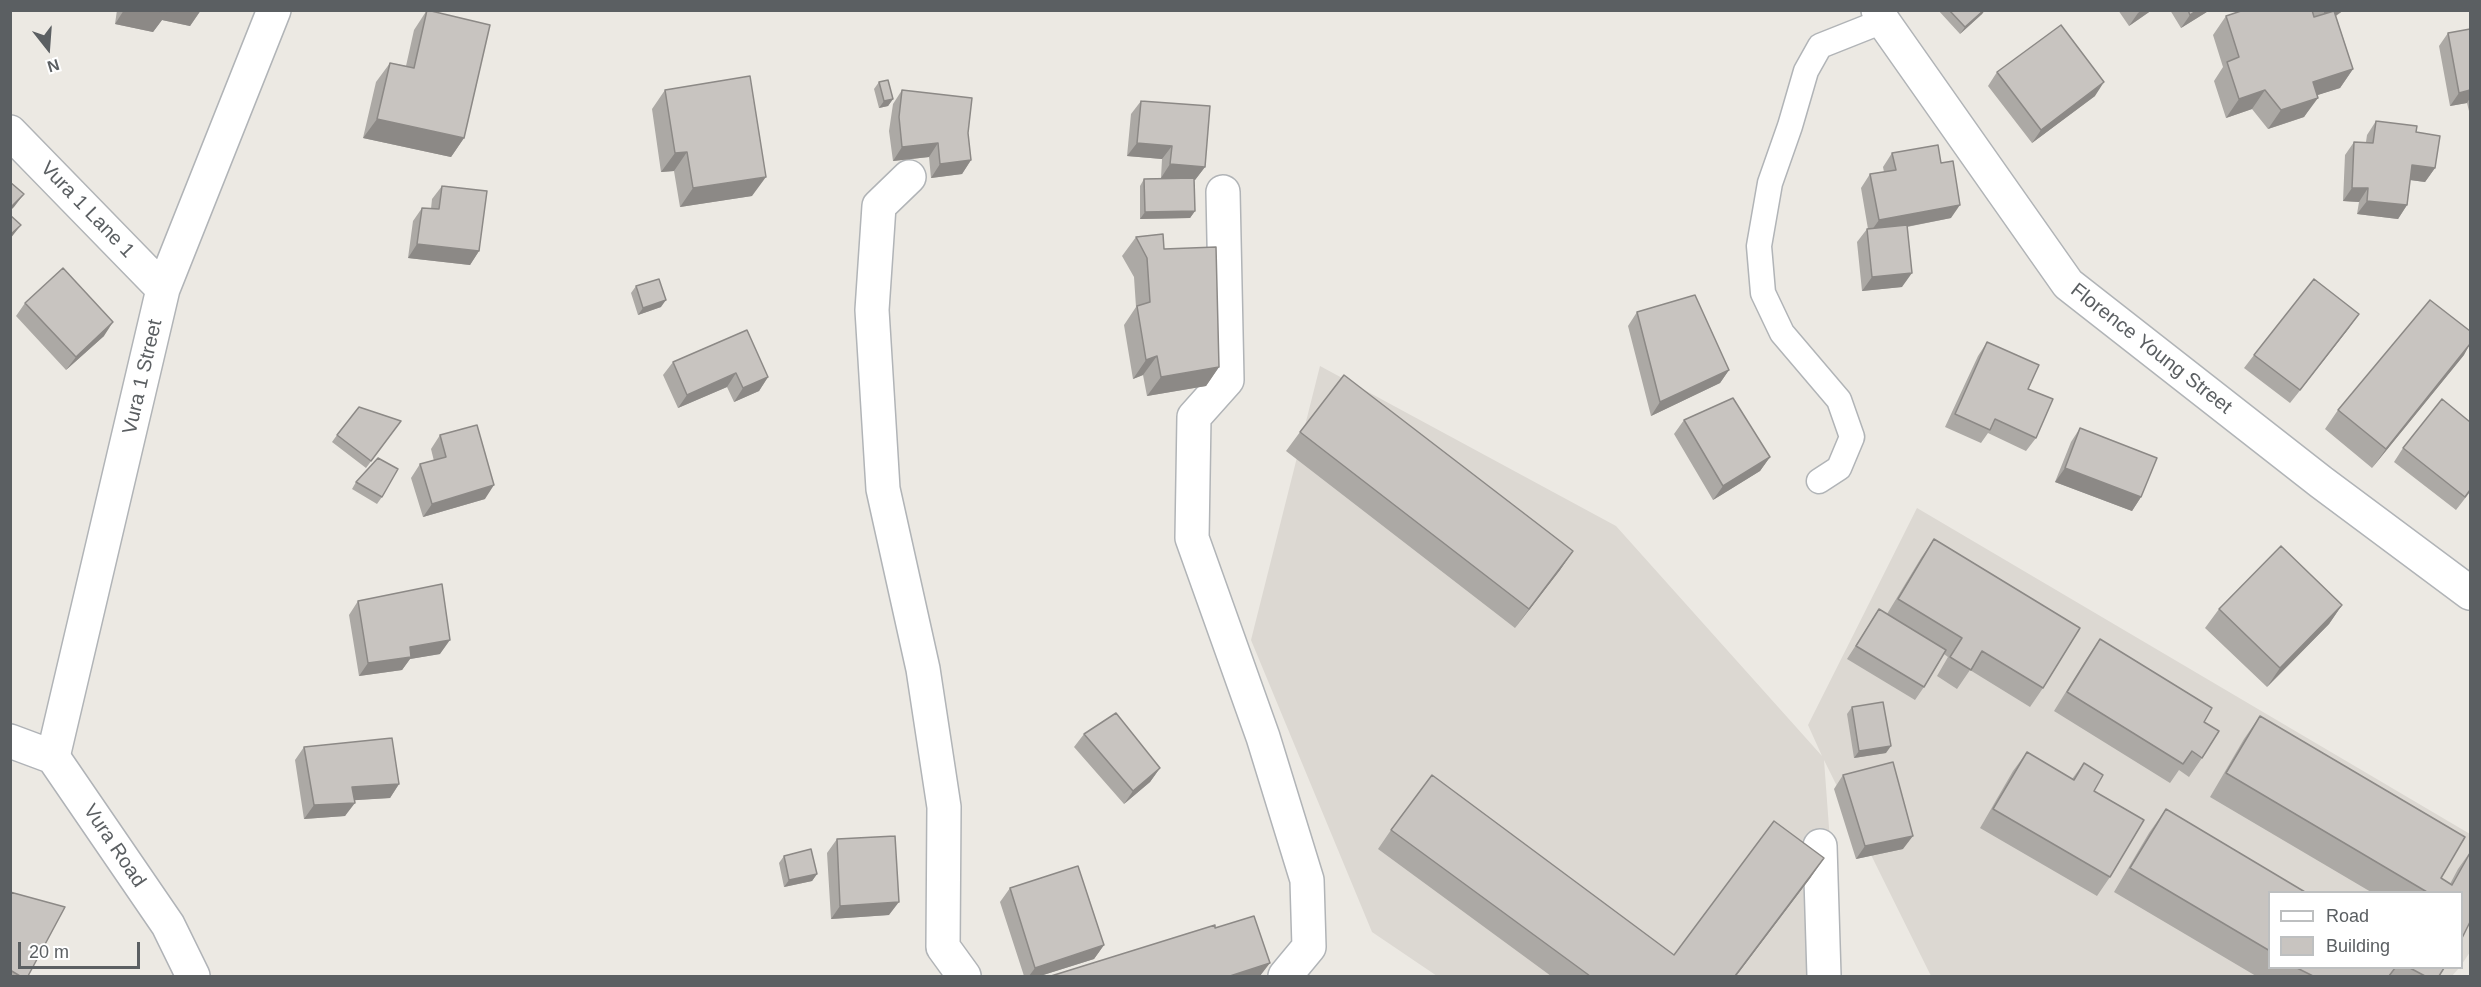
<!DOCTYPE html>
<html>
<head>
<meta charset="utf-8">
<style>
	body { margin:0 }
	#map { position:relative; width:2481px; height:987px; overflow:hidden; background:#ece9e3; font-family:Helvetica,sans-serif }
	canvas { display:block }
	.frame { position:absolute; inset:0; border:12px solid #5b5f62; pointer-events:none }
	.legend { position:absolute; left:2268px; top:891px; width:195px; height:78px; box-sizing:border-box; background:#fff; border:2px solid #bdbfc0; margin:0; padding:8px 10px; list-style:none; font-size:18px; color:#5b5f62 }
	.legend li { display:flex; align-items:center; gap:12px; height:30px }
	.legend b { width:30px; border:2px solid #bdbfc0 }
	.north { position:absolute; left:18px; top:18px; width:60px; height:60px; -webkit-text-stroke:4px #fff; paint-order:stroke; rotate:163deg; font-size:16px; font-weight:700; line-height:24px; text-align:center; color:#5b5f62 }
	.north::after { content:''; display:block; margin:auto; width:21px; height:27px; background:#5b5f62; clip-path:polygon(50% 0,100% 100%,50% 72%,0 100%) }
	.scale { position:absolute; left:18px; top:942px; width:122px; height:27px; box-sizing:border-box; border:3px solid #5b5f62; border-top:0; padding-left:8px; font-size:18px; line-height:21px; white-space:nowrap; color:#5b5f62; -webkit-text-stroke:4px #fff; paint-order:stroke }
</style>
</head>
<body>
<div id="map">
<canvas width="2481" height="987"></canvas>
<div class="frame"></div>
<ul class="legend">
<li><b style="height:8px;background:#fff"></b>Road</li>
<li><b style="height:16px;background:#c8c4c0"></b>Building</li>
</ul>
<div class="north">N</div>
<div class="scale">20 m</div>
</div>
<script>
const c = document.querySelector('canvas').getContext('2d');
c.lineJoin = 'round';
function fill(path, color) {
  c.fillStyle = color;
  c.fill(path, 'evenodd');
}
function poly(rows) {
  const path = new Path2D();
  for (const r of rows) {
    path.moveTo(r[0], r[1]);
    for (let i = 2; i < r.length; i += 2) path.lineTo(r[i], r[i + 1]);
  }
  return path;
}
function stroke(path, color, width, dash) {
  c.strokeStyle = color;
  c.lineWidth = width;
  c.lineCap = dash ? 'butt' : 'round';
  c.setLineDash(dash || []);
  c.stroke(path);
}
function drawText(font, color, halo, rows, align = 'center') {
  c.font = font + ' Helvetica,sans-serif';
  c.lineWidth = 5;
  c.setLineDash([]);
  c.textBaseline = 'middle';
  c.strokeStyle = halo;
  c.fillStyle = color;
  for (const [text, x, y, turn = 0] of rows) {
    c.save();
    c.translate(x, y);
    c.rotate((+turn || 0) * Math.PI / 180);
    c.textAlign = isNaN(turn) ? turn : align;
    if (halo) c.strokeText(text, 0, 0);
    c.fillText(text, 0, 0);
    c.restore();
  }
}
const education = poly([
	[1320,366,1616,526,1822,756,1808,725,1917,508,2470,834,2470,952,2462,964,2462,892,2270,892,2270,968,2459,968,2452,976,1931,976,1824,760,1840,976,1437,976,1372,932,1251,640]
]);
const lane = poly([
	[1819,481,1839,468,1852,437,1839,400,1782,333,1763,293,1759,246,1770,183,1790,126,1806,71,1820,46,1883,21]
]);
const street = poly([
	[1878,10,1883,21,2068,284,2321,482,2470,593],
	[10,132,163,289],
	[909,177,879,206,872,310,883,489,923,669,944,807,943,947,964,976],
	[1223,192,1227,380,1194,417,1192,538,1263,737,1307,880,1309,947,1285,976],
	[53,757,163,289,274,10],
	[1820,846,1824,976]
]);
const secondary = poly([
	[10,741,53,757,168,925,193,976]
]);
const wall = poly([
	[117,10,201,10,190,26,162,20,153,32,115,24],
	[427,10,464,138,451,157,363,138,376,82,390,63,406,66,414,30],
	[1938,10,1985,10,1982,14,1960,34],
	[2118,10,2152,10,2129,26],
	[2170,10,2210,10,2181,28],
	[2244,10,2344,10,2336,16,2353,69,2340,88,2317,95,2304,117,2268,129,2252,109,2226,118,2214,81,2223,67,2213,35,2226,16],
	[2470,29,2470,115,2467,103,2450,106,2439,46,2448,33],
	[1997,72,2095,96,2032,143,1988,86],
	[879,82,893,99,888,106,879,108,874,89],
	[665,90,752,196,680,207,674,171,661,172,652,109],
	[902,90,968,133,971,160,962,174,931,178,929,157,893,161,889,131,893,104],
	[1141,101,1205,167,1195,180,1194,180,1195,211,1190,218,1140,219,1140,186,1144,179,1167,178,1161,178,1162,159,1127,156,1131,114],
	[2376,121,2416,132,2435,168,2425,182,2410,180,2407,205,2398,219,2357,214,2359,202,2343,201,2345,155,2354,142,2366,142,2367,135],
	[1892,153,1951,218,1907,227,1902,287,1862,291,1857,242,1867,229,1868,229,1861,188,1870,174,1884,172,1883,167],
	[442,186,479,251,470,265,408,258,413,221,422,208,431,209,432,199],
	[1136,237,1164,249,1219,367,1206,386,1147,396,1143,375,1133,379,1124,325,1136,307,1134,277,1122,256],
	[636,286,661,307,638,315,631,293],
	[25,303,104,336,66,370,16,316],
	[1637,312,1729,370,1720,383,1651,416,1628,326],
	[2349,328,2290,403,2244,368,2254,355],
	[1987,342,2028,389,2036,438,2026,451,1988,433,1981,443,1945,427,1978,356],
	[2464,355,2372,468,2325,429,2338,410],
	[673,362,768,377,759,391,734,402,727,387,678,408,663,375],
	[1684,420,1770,457,1760,471,1713,500,1674,434],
	[401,421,366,468,332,442,337,435],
	[2080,428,2141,497,2132,511,2055,482,2071,442],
	[1300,432,1573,551,1560,570,1515,628,1286,451],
	[440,435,485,499,423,517,411,478,420,464,434,461,431,449],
	[2403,448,2470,492,2456,510,2394,462],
	[356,482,382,497,377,504,352,489],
	[1934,539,2043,688,2030,707,1970,670,1957,689,1937,676,1948,657,1944,654,1924,687,1915,700,1847,659,1879,609,1887,614,1921,558],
	[358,601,440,654,410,659,402,670,359,676,349,615],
	[2342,605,2329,624,2267,687,2205,628,2219,609],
	[2100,639,2204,722,2202,758,2189,777,2179,770,2170,783,2054,711,2087,658],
	[1852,707,1886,753,1854,758,1847,714],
	[2260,716,2441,878,2450,884,2458,869,2470,852,2470,922,2462,892,2371,892,2210,797,2244,739],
	[1084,734,1160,768,1150,782,1124,804,1074,747],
	[304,747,399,784,390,798,354,800,345,816,304,819,295,760],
	[2027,752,2072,779,2084,763,2094,791,2110,877,2097,896,1980,828,2013,771],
	[1843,775,1903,849,1856,859,1834,789],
	[2166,809,2270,892,2270,968,2444,968,2439,976,2256,976,2114,892,2149,833],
	[1391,830,1674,955,1811,877,1736,976,1551,976,1378,849],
	[837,839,889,915,831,919,827,853],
	[784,856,817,874,812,881,784,887,779,863],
	[1010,888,1104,945,1094,959,1040,976,1024,976,1000,902],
	[10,892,28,976,10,976]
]);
const shadedWall = poly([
	[124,10,201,10,190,26,162,20,153,32,115,24],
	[1984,10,1985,10,1982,14,1960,34,1965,27],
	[2142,10,2152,10,2129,26,2138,13],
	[2197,10,2210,10,2181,28,2190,15],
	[2333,10,2344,10,2317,28],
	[2353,69,2340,88,2299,101,2313,82],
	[2104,82,2095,96,2032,143,2041,130],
	[2265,90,2252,109,2226,118,2239,99],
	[2470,90,2470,98,2467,103,2450,106,2459,93],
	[2318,98,2304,117,2268,129,2281,110],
	[893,99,888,106,879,108,884,101],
	[377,119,464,138,451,157,363,138],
	[938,143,929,157,893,161,902,147],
	[1137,143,1172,146,1162,159,1127,156],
	[687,152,674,171,661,172,675,153],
	[971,160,962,174,931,178,940,164],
	[1170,164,1205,167,1195,180,1161,178],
	[2412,165,2435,168,2425,182,2403,179],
	[766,177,752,196,680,207,693,188],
	[2352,188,2368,188,2359,202,2343,201],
	[24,194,14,207,10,211,10,208],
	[2367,201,2407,205,2398,219,2357,214],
	[1960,205,1951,218,1869,234,1879,220],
	[1195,211,1190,218,1140,219,1145,212],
	[21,225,10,239,10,235],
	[417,244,479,251,470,265,408,258],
	[1912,273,1902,287,1862,291,1872,277],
	[666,300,661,307,638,315,643,308],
	[2359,314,2349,328,2290,403,2300,390],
	[113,322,104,336,66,370,76,357],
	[2470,344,2464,355,2372,468,2386,449],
	[1157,356,1143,375,1133,379,1146,360],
	[1219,367,1206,386,1147,396,1161,377],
	[1729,370,1720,383,1651,416,1660,402],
	[736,373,727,387,678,408,687,395],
	[768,377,759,391,734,402,743,388],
	[1770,457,1760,471,1713,500,1723,486],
	[2065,468,2141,497,2132,511,2055,482],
	[494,485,485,499,423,517,432,504],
	[1573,551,1560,570,1515,628,1529,609],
	[2342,605,2329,624,2267,687,2280,668],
	[450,640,440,654,410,659,402,670,359,676,368,663,410,647],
	[1891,746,1886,753,1854,758,1859,751],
	[1160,768,1150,782,1124,804,1133,791],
	[399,784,390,798,342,801,352,787],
	[355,803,345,816,304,819,314,805],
	[1913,836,1903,849,1856,859,1865,846],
	[1824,858,1811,877,1736,976,1735,976],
	[817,874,812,881,784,887,789,880],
	[899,902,889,915,831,919,840,906],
	[1104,945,1094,959,1040,976,1029,976,1035,968],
	[1270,963,1260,976,1230,976]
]);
const building = poly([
	[154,10,167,10,167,13,154,10],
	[427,10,490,25,464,138,377,119,390,63,414,68,427,10],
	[1949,10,1984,10,1965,27,1949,10],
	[2188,10,2197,10,2190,15,2188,10],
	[2244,10,2312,10,2314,17,2334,11,2353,69,2313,82,2318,98,2281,110,2265,90,2239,99,2227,62,2239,57,2226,16,2244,10],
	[2324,10,2333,10,2325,13,2324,10],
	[2061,25,2104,82,2041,130,1997,72,2061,25],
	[2470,29,2470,90,2459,93,2448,33,2470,29],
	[750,76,766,177,693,188,687,152,675,153,665,90,750,76],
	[888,80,893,99,884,101,879,82,888,80],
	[902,90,972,98,968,133,971,160,940,164,938,143,902,147,899,117,902,90],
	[1141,101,1210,106,1205,167,1170,164,1172,146,1137,143,1141,101],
	[2376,121,2417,126,2416,132,2440,136,2435,168,2412,165,2407,205,2367,201,2368,188,2352,188,2354,142,2373,143,2376,121],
	[1938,145,1941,163,1953,161,1960,205,1879,220,1870,174,1896,170,1892,153,1938,145],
	[1194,178,1195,211,1145,212,1144,179,1194,178],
	[10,182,24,194,10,208,10,182],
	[442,186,487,191,479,251,417,244,422,208,439,209,442,186],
	[10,215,21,225,10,235,10,215],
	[1907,225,1912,273,1872,277,1867,229,1907,225],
	[1163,234,1164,249,1216,247,1219,367,1161,377,1157,356,1146,360,1137,306,1150,302,1147,258,1136,237,1163,234],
	[63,268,113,322,76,357,25,303,63,268],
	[659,279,666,300,643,308,636,286,659,279],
	[2314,279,2359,314,2300,390,2254,355,2314,279],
	[1695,295,1729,370,1660,402,1637,312,1695,295],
	[2430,300,2470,331,2470,344,2386,449,2338,410,2430,300],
	[747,330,768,377,743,388,736,373,687,395,673,362,747,330],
	[1987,342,2039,365,2028,389,2053,399,2036,438,1995,419,1990,430,1955,414,1987,342],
	[1344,375,1573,551,1529,609,1300,432,1344,375],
	[1733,398,1770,457,1723,486,1684,420,1733,398],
	[2442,399,2470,422,2470,490,2465,497,2403,448,2442,399],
	[359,407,401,421,371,461,337,435,359,407],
	[477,425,494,485,432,504,420,464,446,457,440,435,477,425],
	[2080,428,2157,458,2141,497,2065,468,2080,428],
	[378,458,398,469,382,497,356,482,378,458],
	[1934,539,2080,628,2043,688,1982,651,1971,670,1950,657,1962,638,1898,599,1934,539],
	[2281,546,2342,605,2280,668,2219,609,2281,546],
	[442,584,450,640,410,647,411,657,368,663,358,601,442,584],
	[1879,609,1946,650,1924,687,1856,646,1879,609],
	[2100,639,2212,708,2204,722,2219,731,2202,758,2192,751,2183,764,2067,692,2100,639],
	[1883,702,1891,746,1859,751,1852,707,1883,702],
	[1116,713,1160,768,1133,791,1084,734,1116,713],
	[2260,716,2465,837,2441,878,2452,885,2470,853,2470,922,2462,938,2462,892,2427,892,2226,773,2260,716],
	[392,738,399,784,352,787,355,803,314,805,304,747,392,738],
	[2027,752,2074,780,2084,763,2103,775,2094,791,2144,820,2110,877,1993,809,2027,752],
	[1893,762,1913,836,1865,846,1843,775,1893,762],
	[1432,775,1674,955,1774,821,1824,858,1735,976,1590,976,1391,830,1432,775],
	[2166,809,2305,892,2270,892,2270,951,2130,868,2166,809],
	[895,836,899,902,840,906,837,839,895,836],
	[811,849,817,874,789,880,784,856,811,849],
	[1078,866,1104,945,1035,968,1010,888,1078,866],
	[10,892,65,907,28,976,20,976,10,970,10,892],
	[1254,916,1270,963,1230,976,1051,976,1215,925,1215,928,1254,916],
	[2297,968,2395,968,2389,976,2313,976,2297,968],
	[2410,968,2444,968,2439,976,2425,976,2410,968]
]);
const streetNames = [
	["Vura 1 Lane 1",87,210,46],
	["Florence Young Street",2151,349,38],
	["Vura 1 Street",143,377,-77],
	["Vura Road",114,846,56]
];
fill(education, '#dcd8d2');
stroke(lane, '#b1b4b7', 27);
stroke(street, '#b1b4b7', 36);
stroke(secondary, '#b0b3b7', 36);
stroke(lane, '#fff', 24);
stroke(street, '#fff', 33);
stroke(secondary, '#fff', 33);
fill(wall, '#aca9a5');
fill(shadedWall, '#8c8986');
fill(building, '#c8c4c0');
stroke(building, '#8c8986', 1.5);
drawText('20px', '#5b5f62', '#fff', streetNames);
</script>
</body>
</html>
